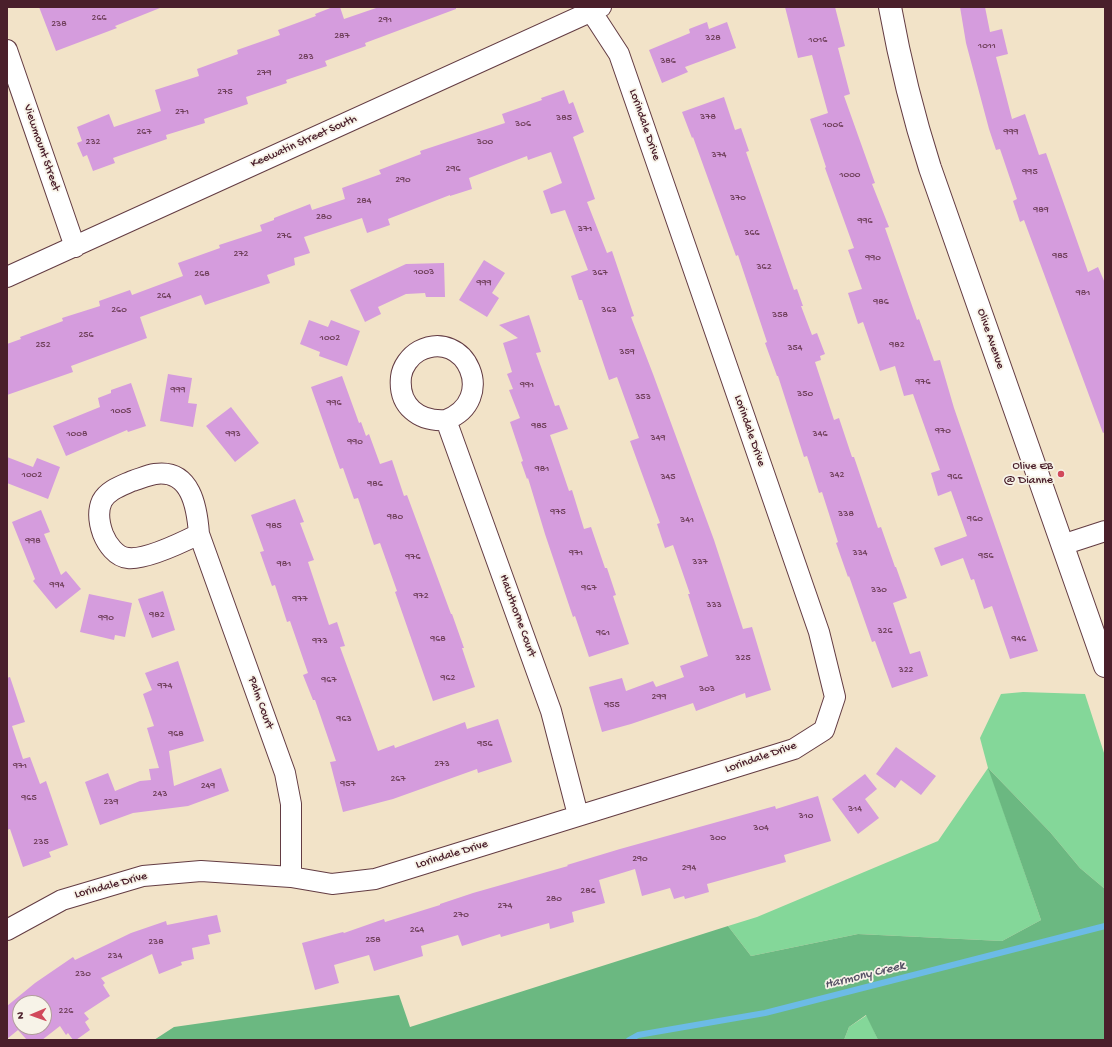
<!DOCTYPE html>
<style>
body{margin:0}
#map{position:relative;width:1112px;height:1047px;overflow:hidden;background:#f2e3c8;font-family:"Gochi Hand",sans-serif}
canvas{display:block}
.frame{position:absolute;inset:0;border:8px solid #4a1f2b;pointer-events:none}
.north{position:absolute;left:12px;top:995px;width:40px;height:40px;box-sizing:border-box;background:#f7f3e8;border:1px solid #b29e9c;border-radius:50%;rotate:268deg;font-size:11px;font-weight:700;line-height:16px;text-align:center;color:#4a1f2b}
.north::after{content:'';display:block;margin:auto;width:14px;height:18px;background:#d1495b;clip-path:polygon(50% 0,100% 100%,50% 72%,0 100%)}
</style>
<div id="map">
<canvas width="1112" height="1047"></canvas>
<div class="frame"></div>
<div class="north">N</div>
</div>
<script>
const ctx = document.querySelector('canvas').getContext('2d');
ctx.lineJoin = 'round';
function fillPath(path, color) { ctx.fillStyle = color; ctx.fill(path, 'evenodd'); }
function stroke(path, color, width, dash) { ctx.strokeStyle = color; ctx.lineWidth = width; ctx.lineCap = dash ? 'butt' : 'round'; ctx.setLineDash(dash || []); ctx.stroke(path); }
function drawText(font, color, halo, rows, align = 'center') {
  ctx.font = font + ' "Gochi Hand",sans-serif'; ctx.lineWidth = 3.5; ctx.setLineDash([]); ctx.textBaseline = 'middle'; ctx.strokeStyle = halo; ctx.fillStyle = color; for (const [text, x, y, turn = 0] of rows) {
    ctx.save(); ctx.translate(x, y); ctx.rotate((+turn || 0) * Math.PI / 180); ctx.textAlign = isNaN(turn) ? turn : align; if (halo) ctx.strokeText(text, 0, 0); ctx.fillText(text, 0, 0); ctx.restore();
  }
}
fillPath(new Path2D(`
 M1023,692l62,2 20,62v133l-25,-21 -30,-36 -61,-63 52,151 -39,21 -144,-7 -107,22 -23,-30 29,-9 181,-76 50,-73 -8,-30 21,-44z
 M867,1015l11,25h-34l5,-13z`), '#84d799');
fillPath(new Path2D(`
 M988,768l62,64 30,36 25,21v151h-227l-12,-25 -17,12 -5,13h-690l20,-13 225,-32 11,32 318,-101 23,30 107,-22 144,7 39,-21z`), '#6bb881');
stroke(new Path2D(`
 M629,1040l9,-5 127,-22 340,-87`), '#6cbbe6', 6);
fillPath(new Path2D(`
 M39,7h121v1l-45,18 2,2 -61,23z
 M333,7h7l4,12 35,-12h77v2l-91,34 1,3 -41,15 2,5 -41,14 1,3 -41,14 2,7 -44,15 1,4 -39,12 1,4 -54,19 2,5 -22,8 -6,-16 -4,2 -6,-14 5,-2 -5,-14 32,-13 5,13 47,-16 -6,-21 44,-14 -2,-7 41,-15 -1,-4 43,-15 -2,-5 38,-14 -1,-2z
 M785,7h50l10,39 -7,2 12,46 -6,2 31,87 -3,1 17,43 -4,1 32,92 2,-1 15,42 6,-1 14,48 84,243 -28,8 -18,-53 -8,3 -10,-30 -3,1 -8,-22 -22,8 -7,-18 33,-12 -16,-45 -13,5 -7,-23 9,-3 -27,-76 -9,2 -9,-30 -15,5 -17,-49 -5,2 -10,-31 14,-4 -14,-39 6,-2 -29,-80 1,-1 -16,-48 18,-6 -16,-58 -14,3z
 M960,7h25l5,25 12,-3 6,25 -12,3 16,62 13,-5 14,41 7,-2 42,119 10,-5 7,16v149l-2,1 -79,-213 -4,2 -7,-21 4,-2 -17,-50 -4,1 -7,-21 -23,-86z
 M707,22l2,7 18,-7 9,26 -51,19 3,5 -26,11 -13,-33 41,-17 -1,-4z
 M564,90l5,14 4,-2 11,30 -11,5 22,62 -8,3 20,51 5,-2 22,65 -3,1 22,57 61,166 29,89 9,-2 19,63 -25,8 -1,-5 -49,18 -3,-8 -62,21 -29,8 -13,-45 33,-9 4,13 27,-10 3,6 28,-10 -4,-11 28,-10 -20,-62h2l-17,-49 -8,3 -8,-24 3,-1 -30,-82 9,-3 -22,-61 -8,3 -27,-80h-3l-8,-24 17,-6 -23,-60 -14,4 -8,-23 19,-8 -11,-31 -23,8 -1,-4 -58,22 3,11 -22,7v-1l-62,24 2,6 -23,8 -5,-15 -58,19 6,16 -16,5 1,7 -28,10 3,8 -65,22 -4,-10 -61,22 7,21 -76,28 2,6 -66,23v-51l14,-5 -1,-2 43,-16 -1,-3 38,-12 -1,-5 31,-11 2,5 51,-19 -5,-13 42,-15 -1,-3 43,-14 -2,-6 14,-5v-2l36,-14 2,6 33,-11 -3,-11 39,-14 -2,-4 42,-16 -1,-3 85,-28 -3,-9 40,-14 -1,-2z
 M724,97l11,33 6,-2 8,23 -3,1 48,138 3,-1 6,17h-2l11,29 5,-2 8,21 -5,2 1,4 -6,2 19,58 5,-2 13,39h2l24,71 3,-1 14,40h1l11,31 -14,5 17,51 10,-3 8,25 -36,12 -17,-47 -3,1 -23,-66 -1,1 -12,-34 2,-1 -16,-50 -3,1 -12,-37 -3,1 -26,-81h-1l-12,-33 2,-1 -29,-87 -2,1 -43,-119 -1,1 -10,-26z
 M484,260l21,13 -13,20 7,5 -12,19 -28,-17z
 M444,263l1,34h-19l-1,-4 -19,1 -28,13 3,7 -16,8 -15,-32 56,-26z
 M529,315l12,37 -5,1 19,53 4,-1 9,24 -18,6 19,56 3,-1 12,39 7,-2 14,41h2l9,27 -3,1 16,48 -40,13 -14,-41 -2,1 -28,-83 -17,-56 -1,1 -6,-17 2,-1 -13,-39 10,-4 -11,-28 4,-1 -6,-15 5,-2 -9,-29 15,-5 -19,-13z
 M309,320l19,7 3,-7 29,11 -13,35 -28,-10 1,-4 -20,-8z
 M168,374l24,4 -4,25 9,1 -4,23 -33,-6z
 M342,376l17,47 2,-1 5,14 3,-2 11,30 12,-4 12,36 3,-1 44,119h1l12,34h-2l13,39 -42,14 -38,-109 2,-1 -17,-48 -6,2 -16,-47 -4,1 -11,-31 -3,1 -29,-82z
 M131,383l15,43 -18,6 -1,-2 -61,26 -13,-30 47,-19 -2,-9 13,-5v-3z
 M231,407l28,36 -24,19 -29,-36z
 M7,457l26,10 4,-9 23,9 -12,32 -41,-16z
 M295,499l9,23 -4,1 14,37 -6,2 21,63 8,-3 8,24 -5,1 38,104 16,-6 1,3 70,-26 2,7 31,-10 14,43 -34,11 -1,-4 -84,30 -50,13 -13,-50 6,-1 -21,-61h-2l-10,-25 5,-2 -18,-52 -3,1 -12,-37 -3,1 -12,-34 4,-1 -13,-36z
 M41,510l9,22 -6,2 17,41 5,-4 15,18 -25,20 -23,-28 2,-2 -23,-57z
 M163,591l12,39 -23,8 -14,-39z
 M89,594l43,9 -7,34 -10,-2 -1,5 -34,-8z
 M178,661l26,80 -35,10 5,35 47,-18 8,23 -41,15 -55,7 -33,12 -15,-43 23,-9 7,18 25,-10 11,-1 -2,-11 10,-1 -12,-40 7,-2 -11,-32 9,-4 -7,-17z
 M10,677l15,45 -13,4 11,33 7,-2 10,27 6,-3 22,64 -19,7 2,5 -28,10 -13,-38 -3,1v-152z
 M896,747l40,29 -15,19 -20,-15 -6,8 -19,-14z
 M865,774l12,15 -12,10 14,19 -21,16 -26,-35z
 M818,796l13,45 -47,14 2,7 -79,22 2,8 -24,7 -1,-3 -10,3 -4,-11 -28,8 -7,-27 -36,11 6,23 -33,9 2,10 -24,7 -1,-6 -48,14 -1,-3 -38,12 -4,-11 -37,11 2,10 -49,15 -5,-16 -35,10 5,18 -24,7 -13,-47 41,-11 1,1 40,-14 1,3 55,-17v-1l33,-11 95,-27 -1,-1 53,-16 155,-43 1,3z
 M217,915l4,17 -13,3 2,9 -18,4 2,11 -13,3 1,3 -23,9 -7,-20 -51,24 4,5 -2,2 7,11 -26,17 5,6 -4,3 5,8 -14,10h-3l-5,-7 -2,2 -6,-9 -18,14h-15l-9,-10 -11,9v-33l28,-23 38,-26 2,3 56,-27 35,-12 1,4zM20,1003h24v24h-24z`), '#d59cdd');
const street = new Path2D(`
 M7,50l68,197
 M7,277l594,-270
 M446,420c52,-20 20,-93 -27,-69 -9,5 -17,16 -18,26 -3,29 18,45 45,43l105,291 27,104
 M199,534c-2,-27 -8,-65 -44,-60 -7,1 -16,5 -23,7 -11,5 -24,9 -30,20 -5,11 -3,22 1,33 4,10 13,23 25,24 18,2 55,-16 71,-24l86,239 6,31v73
 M1062,545l43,-14
 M7,930l55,-30 81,-24 58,-5 90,6 41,7 43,-5 419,-130 30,-19 11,-33 -16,-65 -200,-578 -28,-43`);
const secondary = new Path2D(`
 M890,7c10,55 23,108 40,161l175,498`);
stroke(street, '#633c43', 22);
stroke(secondary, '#633c43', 24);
stroke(street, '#fff', 20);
stroke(secondary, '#fff', 22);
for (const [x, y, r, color] of [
 [1061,474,4,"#d1495b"]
]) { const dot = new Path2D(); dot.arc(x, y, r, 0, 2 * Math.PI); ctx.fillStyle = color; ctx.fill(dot); stroke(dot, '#f7f3e8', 1.5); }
drawText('10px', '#6d3e58', null, [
 ["266",99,18],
 ["291",385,20],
 ["238",59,24],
 ["287",342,36],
 ["328",713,38],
 ["1016",818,40],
 ["1011",987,46],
 ["283",306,57],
 ["386",668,61],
 ["279",264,73],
 ["275",225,92],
 ["271",182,112],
 ["378",708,117],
 ["385",564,118],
 ["306",523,124],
 ["1006",833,125],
 ["267",144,132],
 ["999",1011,132],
 ["232",93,142],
 ["300",485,142],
 ["374",719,155],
 ["296",453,169],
 ["995",1030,172],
 ["1000",850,175],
 ["290",403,180],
 ["370",738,198],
 ["284",364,201],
 ["989",1041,210],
 ["280",324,217],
 ["996",865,221],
 ["371",585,229],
 ["366",752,233],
 ["276",284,236],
 ["272",241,254],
 ["985",1060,256],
 ["990",873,258],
 ["362",764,267],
 ["1003",424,272],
 ["367",600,273],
 ["268",202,274],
 ["999",484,283],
 ["981",1083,293],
 ["264",164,296],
 ["986",881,302],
 ["260",119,310],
 ["363",609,310],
 ["358",780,315],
 ["256",86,335],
 ["1002",330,338],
 ["252",43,345],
 ["982",897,345],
 ["354",795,348],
 ["359",627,352],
 ["976",923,382],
 ["991",527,385],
 ["999",178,390],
 ["350",805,394],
 ["353",643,397],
 ["996",334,403],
 ["1005",121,411],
 ["985",539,426],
 ["970",943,431],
 ["1008",77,434],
 ["993",233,434],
 ["346",820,434],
 ["349",658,438],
 ["990",355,442],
 ["981",542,469],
 ["1002",32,475],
 ["342",837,475],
 ["345",668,477],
 ["966",955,477],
 ["986",375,484],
 ["975",558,512],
 ["338",846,514],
 ["980",395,517],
 ["960",975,519],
 ["341",687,520],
 ["985",274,526],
 ["998",33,541],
 ["971",576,553],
 ["334",860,553],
 ["956",986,556],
 ["976",413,557],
 ["337",700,562],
 ["981",284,564],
 ["994",57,585],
 ["967",589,588],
 ["330",879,590],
 ["972",421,596],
 ["977",300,599],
 ["333",714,605],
 ["982",157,615],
 ["990",106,618],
 ["326",885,631],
 ["961",603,633],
 ["968",438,639],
 ["946",1019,639],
 ["973",320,641],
 ["325",743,658],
 ["322",906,670],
 ["962",448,678],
 ["967",329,680],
 ["974",165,686],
 ["303",707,689],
 ["299",659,697],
 ["955",612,705],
 ["963",344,719],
 ["968",176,734],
 ["956",485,744],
 ["273",442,764],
 ["971",20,766],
 ["267",398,779],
 ["957",348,784],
 ["249",208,786],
 ["243",160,794],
 ["965",29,798],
 ["239",111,802],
 ["314",855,809],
 ["310",806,816],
 ["304",761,828],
 ["300",718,838],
 ["235",41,842],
 ["290",640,859],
 ["294",689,868],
 ["286",588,891],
 ["280",554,899],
 ["274",505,906],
 ["270",461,915],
 ["264",417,930],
 ["258",373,940],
 ["238",156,942],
 ["234",115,956],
 ["230",83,974],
 ["226",66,1011]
]);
drawText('12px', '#4a1f2b', '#f7f3e8', [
 ["Lorindale Drive",644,125,71],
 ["Keewatin Street South",304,142,-24],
 ["Viewmount Street",41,148,71],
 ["Olive Avenue",990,339,71],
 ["Lorindale Drive",749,431,71],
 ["Hawthorne Court",517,616,70],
 ["Palm Court",260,703,70],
 ["Lorindale Drive",761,758,-19],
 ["Lorindale Drive",452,855,-17],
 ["Lorindale Drive",111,886,-15]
]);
drawText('12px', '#4a1f2b', '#f7f3e8', [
 ["Olive EB",1053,467],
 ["@ Dianne",1053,481]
], 'right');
drawText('italic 13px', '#544e63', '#f7f3e8', [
 ["Harmony Creek",865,976,-14]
]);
</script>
